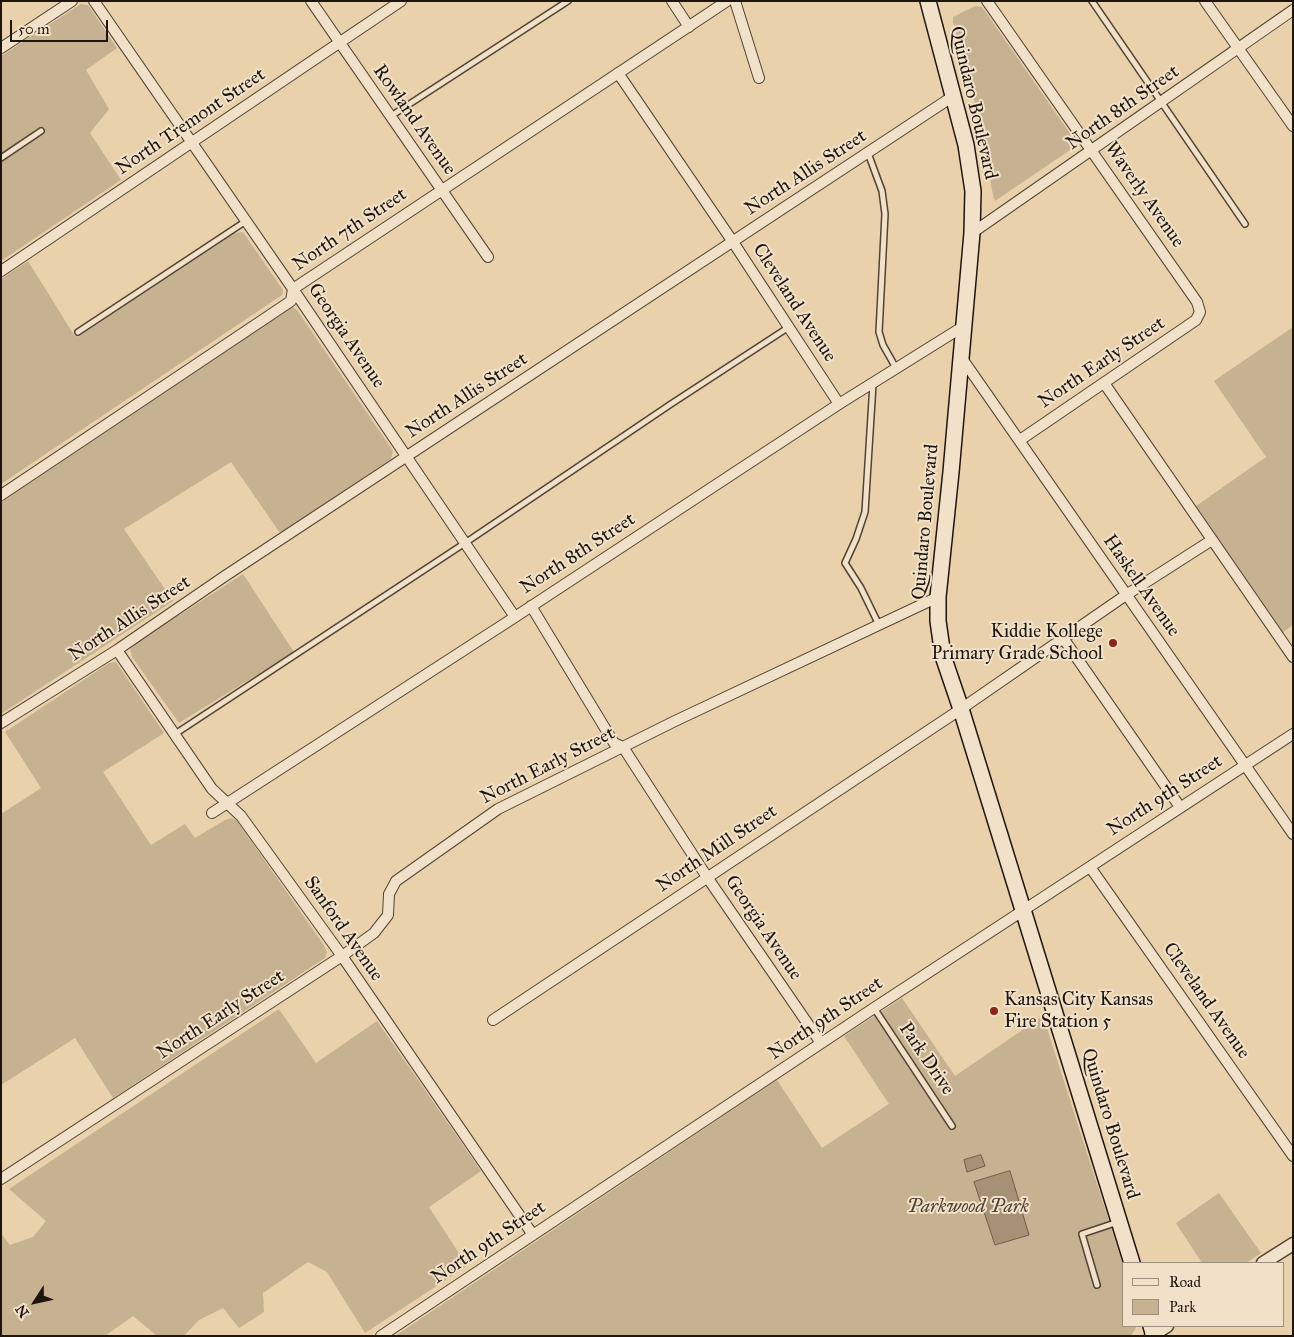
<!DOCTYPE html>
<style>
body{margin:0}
#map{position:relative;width:1294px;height:1337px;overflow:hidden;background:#e9d1ab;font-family:"IM FELL Great Primer",serif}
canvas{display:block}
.frame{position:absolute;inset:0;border:2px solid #1e150e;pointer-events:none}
.legend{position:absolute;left:1122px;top:1262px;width:162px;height:65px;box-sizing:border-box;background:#f1e1c8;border:1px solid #9d8f7e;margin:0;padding:6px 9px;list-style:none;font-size:15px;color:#1e150e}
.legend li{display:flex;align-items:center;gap:10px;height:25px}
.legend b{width:25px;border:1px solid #9d8f7e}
.north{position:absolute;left:10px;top:1277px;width:50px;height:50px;-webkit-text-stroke:4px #f1e1c8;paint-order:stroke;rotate:235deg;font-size:14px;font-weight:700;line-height:20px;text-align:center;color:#1e150e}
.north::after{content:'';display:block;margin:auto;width:18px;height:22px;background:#1e150e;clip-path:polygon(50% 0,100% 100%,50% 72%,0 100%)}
.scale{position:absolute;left:10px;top:20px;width:98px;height:22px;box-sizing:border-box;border:2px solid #1e150e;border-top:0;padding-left:6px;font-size:15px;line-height:18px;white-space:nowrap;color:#1e150e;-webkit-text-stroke:4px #f1e1c8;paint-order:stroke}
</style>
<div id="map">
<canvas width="1294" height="1337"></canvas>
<div class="frame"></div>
<ul class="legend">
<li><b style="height:6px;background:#f1e1c8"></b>Road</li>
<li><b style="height:14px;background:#c6b190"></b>Park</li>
</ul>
<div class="north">N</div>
<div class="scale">50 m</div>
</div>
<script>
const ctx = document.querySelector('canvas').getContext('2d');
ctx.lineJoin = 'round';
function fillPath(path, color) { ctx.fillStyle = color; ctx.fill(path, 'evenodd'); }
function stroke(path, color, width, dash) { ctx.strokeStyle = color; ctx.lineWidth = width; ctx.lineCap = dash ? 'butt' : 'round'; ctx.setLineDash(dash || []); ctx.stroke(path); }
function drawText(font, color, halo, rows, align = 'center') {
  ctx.font = font + ' "IM FELL Great Primer",serif'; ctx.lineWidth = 4; ctx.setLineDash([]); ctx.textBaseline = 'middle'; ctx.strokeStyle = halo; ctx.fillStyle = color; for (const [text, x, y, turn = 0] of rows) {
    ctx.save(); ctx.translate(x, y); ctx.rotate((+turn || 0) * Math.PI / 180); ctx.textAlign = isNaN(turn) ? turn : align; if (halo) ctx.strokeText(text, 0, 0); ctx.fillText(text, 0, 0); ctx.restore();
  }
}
fillPath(new Path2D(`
 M81,4l7,1 29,43 -31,22 23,39 -19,24 31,47 -120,81v-205z
 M975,6l7,1 89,128 -1,15 -75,51c-3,-5 -6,-36 -8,-45 -8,-45 -23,-89 -34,-134v-5z
 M243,232l40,58 -1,5 -281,189v-205l27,-18 46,74 4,2 157,-104z
 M292,307l5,3 96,141 -2,8 -111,74 -49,-71 -107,67 49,72 -172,113v-212z
 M1293,327v298l-11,8 -86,-127 70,-49 -52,-76z
 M243,574l51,78 -115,71 -47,-66 -2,-8 6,-6z
 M116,662l48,71 -61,39 48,73 34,-21 10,14 30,-18 7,-2 5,3 86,123 4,8 -2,6 -212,140 -38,-60 -74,47v-271l40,-26 -36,-56 104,-69z
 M902,998l53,78 88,-60 80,249v61h14l-6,10h-736l382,-256 45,68 67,-44 -45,-68z
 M279,1009l37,54 61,-42 104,150 -52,36 38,59 -102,67 -38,-61 -19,-10 -45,31 1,19 -25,16 -16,-20 -24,12 -15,16h-27l-24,-20 -28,20h-104v-103l9,12 23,-8 13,-16 -37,-32z
 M1219,1193l42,60 -15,10h-44l-26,-40z`), '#c6b190');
const water = new Path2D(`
 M981,1155l4,11 -18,6 -3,-12z
 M1010,1171l19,64 -34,10 -21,-63z`);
fillPath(water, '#a49176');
stroke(water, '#6e5f4c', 1);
const service = new Path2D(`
 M1092,1l153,223
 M391,116l177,-115
 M868,153l14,38 3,23 -6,118 4,13 13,23
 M1,158l40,-27
 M78,332l168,-111
 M873,384l-8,128 -9,27 -11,24 16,25 18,37
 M175,734l290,-191 206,-139 118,-77
 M874,1008l78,118
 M1097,1285l-15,-51 36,-12`);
const minor = new Path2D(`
 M94,1l199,288 222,328
 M311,1l177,256
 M672,1l17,26
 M735,1l24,77
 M987,1l210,301 3,10 -4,8 -176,120
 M1205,1l88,125
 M1,48l71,-47
 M618,73l115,169 106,162
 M972,233l321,-223
 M1,271l400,-270
 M961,357l332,477
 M1104,383l189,274
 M1,495l290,-194 2,-12 434,-288
 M531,606l83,137 9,4 84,130 114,166
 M1063,638l117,169
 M117,650l95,139 29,27 101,140 191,279
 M1,723l116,-73 108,-74 727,-479
 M212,813l303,-196 324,-213 125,-78
 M1090,867l203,289
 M493,1020l468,-311 165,-114 86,-55
 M1,1179l341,-223 32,-23 14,-18 1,-21 7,-13 102,-72 177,-88 263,-124
 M381,1336l493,-328 419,-274`);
const tertiary = new Path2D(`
 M1263,1263l30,-19
 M1151,1336l16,-10`);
const secondary = new Path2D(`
 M928,1l38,144 7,46 -1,42 -21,239 -13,125v24l5,35 18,53 171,554
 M1151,1326l3,10`);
stroke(service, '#514435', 8);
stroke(minor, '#514435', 12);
stroke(tertiary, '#514435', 15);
stroke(secondary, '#1e150e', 18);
stroke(service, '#f1e1c8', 5);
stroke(minor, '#f1e1c8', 10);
stroke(tertiary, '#f1e1c8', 12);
stroke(secondary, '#f1e1c8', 15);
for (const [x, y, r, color] of [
 [1113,643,5,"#8f2418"],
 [994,1011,5,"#8f2418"]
]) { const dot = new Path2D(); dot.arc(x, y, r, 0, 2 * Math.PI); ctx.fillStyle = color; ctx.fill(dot); stroke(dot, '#f1e1c8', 2); }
drawText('19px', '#1e150e', '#f1e1c8', [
 ["Quindaro Boulevard",973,103,77],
 ["North 8th Street",1123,108,-35],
 ["Rowland Avenue",414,120,55],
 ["North Tremont Street",191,122,-34],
 ["North Allis Street",806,173,-33],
 ["Waverly Avenue",1144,195,55],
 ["North 7th Street",350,230,-34],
 ["Cleveland Avenue",794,303,57],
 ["Georgia Avenue",346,336,56],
 ["North Early Street",1102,363,-34],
 ["North Allis Street",467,396,-33],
 ["Quindaro Boulevard",926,522,-85],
 ["North 8th Street",578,554,-33],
 ["Haskell Avenue",1141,586,55],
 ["North Allis Street",130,619,-33],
 ["North Early Street",548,766,-27],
 ["North 9th Street",1165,796,-33],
 ["North Mill Street",717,849,-34],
 ["Georgia Avenue",763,928,56],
 ["Sanford Avenue",343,929,55],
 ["Cleveland Avenue",1206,1001,55],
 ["North Early Street",221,1015,-33],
 ["North 9th Street",826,1019,-34],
 ["Park Drive",926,1059,56],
 ["Quindaro Boulevard",1110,1124,73],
 ["North 9th Street",489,1243,-34]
]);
drawText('19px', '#1e150e', '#f1e1c8', [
 ["Kiddie Kollege",1103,632],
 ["Primary Grade School",1103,654],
 ["Kansas City Kansas",1004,1000,"left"],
 ["Fire Station 5",1004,1022,"left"]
], 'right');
drawText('italic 19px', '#504435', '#f1e1c8', [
 ["Parkwood Park",968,1207]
]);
</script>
